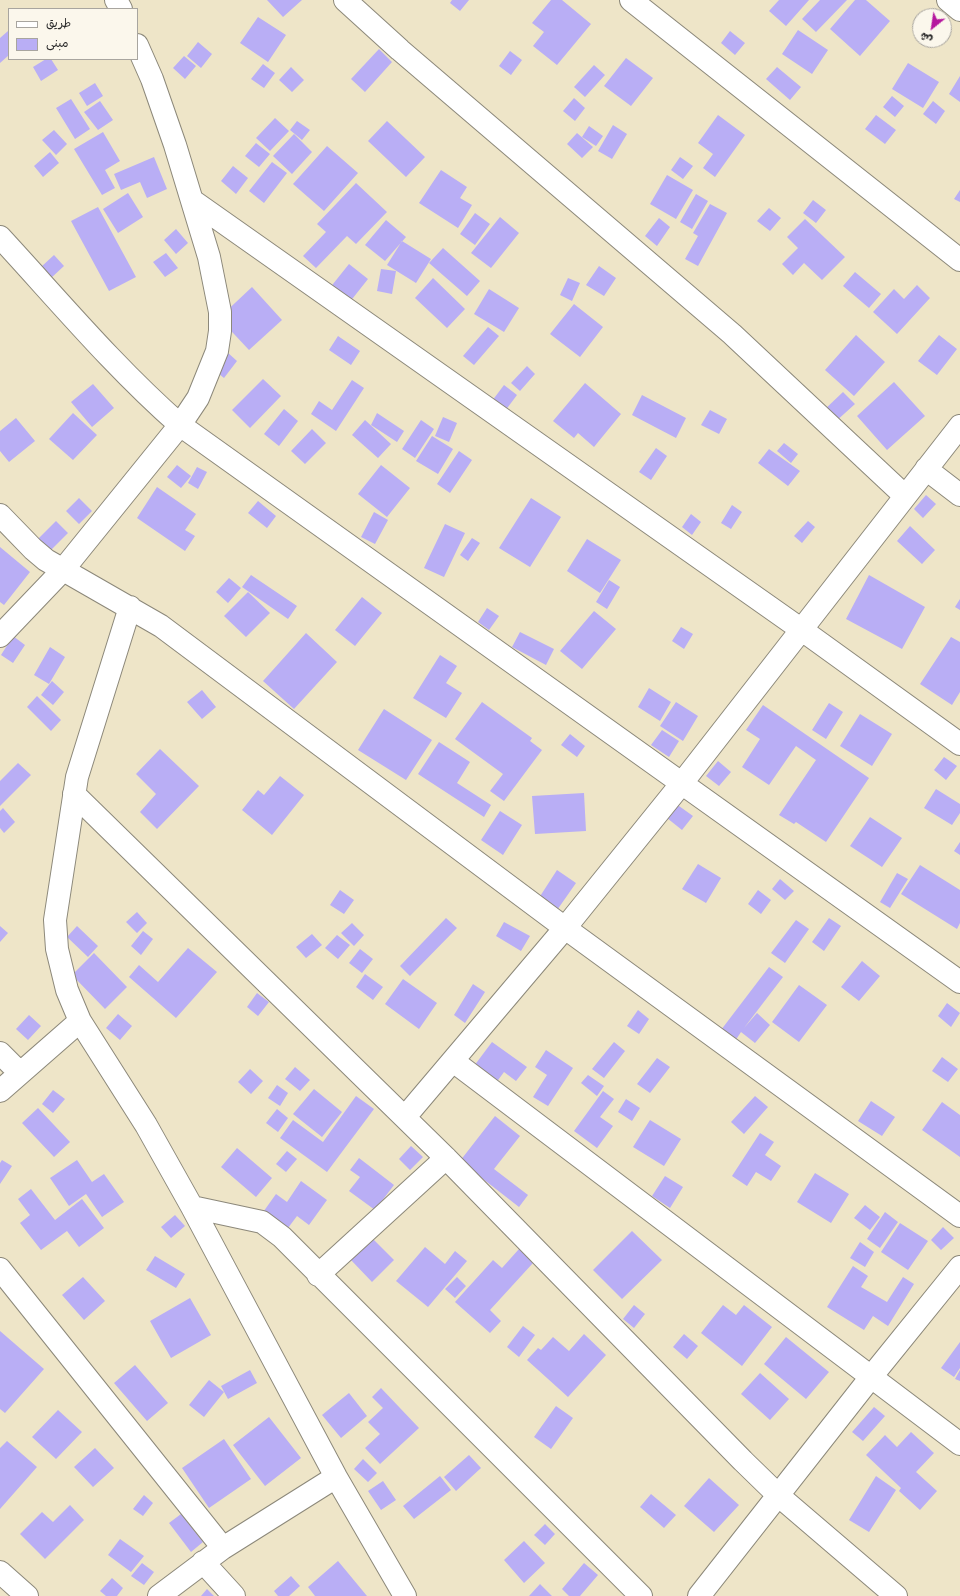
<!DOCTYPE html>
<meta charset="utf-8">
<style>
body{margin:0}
#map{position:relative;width:960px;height:1596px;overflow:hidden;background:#eee5c8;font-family:"Indie Flower","Playpen Sans Arabic",sans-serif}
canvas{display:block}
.legend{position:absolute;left:8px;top:8px;width:130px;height:52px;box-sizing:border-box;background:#fbf7ec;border:1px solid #a8a59f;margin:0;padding:5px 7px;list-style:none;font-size:12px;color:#2b2b2b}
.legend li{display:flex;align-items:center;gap:8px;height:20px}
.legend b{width:20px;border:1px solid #a8a59f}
.north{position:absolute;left:912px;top:8px;width:40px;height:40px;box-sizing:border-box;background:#fbf7ec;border:1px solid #a8a59f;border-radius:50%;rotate:210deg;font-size:11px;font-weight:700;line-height:16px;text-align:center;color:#2b2b2b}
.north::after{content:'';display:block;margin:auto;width:14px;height:18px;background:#b5179e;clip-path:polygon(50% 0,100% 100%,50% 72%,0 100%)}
</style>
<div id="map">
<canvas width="960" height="1596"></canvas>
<ul class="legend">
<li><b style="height:5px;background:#fff"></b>طريق</li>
<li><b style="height:11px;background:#b9aef5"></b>مبنى</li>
</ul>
<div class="north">ش</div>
</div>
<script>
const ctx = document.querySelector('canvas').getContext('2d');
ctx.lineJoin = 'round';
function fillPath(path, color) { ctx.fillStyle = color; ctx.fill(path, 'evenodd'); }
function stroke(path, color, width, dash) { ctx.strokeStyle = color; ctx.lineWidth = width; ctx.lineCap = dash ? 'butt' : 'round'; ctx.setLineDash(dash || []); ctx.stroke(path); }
fillPath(new Path2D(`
 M267,0h35l-19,17z
 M452,0h17l-9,11 -10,-8z
 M551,0h11l29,24 -34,41 -24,-19 11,-14 -12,-9z
 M779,0h30l-23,26 -17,-15z
 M820,0h27l-31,32 -14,-13z
 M855,0h11l24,21 -30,35 -30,-27z
 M258,17l28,18 -18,27 -28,-19z
 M798,30l30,20 -16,24 -30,-20z
 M8,31l1,24 -9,8v-25z
 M730,31l15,12 -10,12 -14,-12z
 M198,42l14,12 -11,14 -14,-12z
 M379,49l13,13 -27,30 -14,-13z
 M510,51l12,9 -11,15 -12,-9z
 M184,56l12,10 -11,13 -12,-11z
 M626,58l27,20 -22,28 -27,-20z
 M46,59h5l7,11 -17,11 -8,-14z
 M908,63l31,19 -16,26 -31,-19z
 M263,64l12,9 -11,15 -13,-9z
 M594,65l11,10 -20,22 -11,-10z
 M291,67l13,13 -12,12 -13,-12z
 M777,67l24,20 -11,13 -24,-21z
 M960,76v26l-11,-8z
 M95,83l8,13 -16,10 -8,-13z
 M892,96l12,10 -9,11 -12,-10z
 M574,98l11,10 -10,13 -12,-10z
 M71,99l19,30 -15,10 -19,-31z
 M100,101l13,19 -15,10 -14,-18z
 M933,101l12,10 -9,13 -13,-10z
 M718,115l27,20 -30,42 -12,-9 10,-14 -15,-11z
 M876,115l20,15 -11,14 -20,-15z
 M275,118l14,13 -19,20 -14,-13z
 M297,121l13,9 -8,10 -12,-10z
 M387,121l38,36 -19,20 -38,-36z
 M613,125l14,9 -15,25 -14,-8z
 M589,126l14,10 -7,10 -14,-9z
 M54,130l13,14 -11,11 -14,-15z
 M103,132l17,29 -15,9 10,18 -13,7 -28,-46z
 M577,133l16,14 -11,11 -15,-14z
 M294,134l18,18 -20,22 -19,-18z
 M256,143l14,11 -11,13 -14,-11z
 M327,146l31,27 -34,38 -31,-27z
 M50,152l9,11 -16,14 -9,-11z
 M154,157l13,32 -20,9 -7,-16 -19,8 -7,-16z
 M680,157l13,9 -10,13 -12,-9z
 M272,162l15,11 -23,30 -15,-12z
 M233,166l15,12 -12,16 -15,-13z
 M441,170l26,17 -7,11 12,7 -14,23 -39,-25z
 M667,175l26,15 -17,29 -26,-15z
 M356,183l31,29 -31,32 -9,-8 -31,32 -13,-12 23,-24 -9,-8z
 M960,190v12l-6,-3z
 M128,193l15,24 -25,16 -15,-24z
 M696,194l12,7 -16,28 -12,-7z
 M813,200l13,10 -10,13 -13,-10z
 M710,204l17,9 -29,53 -13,-7 13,-23 -5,-3z
 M98,207l38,70 -27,14 -38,-70z
 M769,208l12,10 -11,13 -13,-10z
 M475,213l15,11 -15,21 -15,-11z
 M500,217l19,16 -28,35 -20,-15z
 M659,218l11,9 -13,19 -12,-10z
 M805,219l40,38 -23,23 -18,-17 -11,12 -11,-11 16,-16 -11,-11z
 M386,220l20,17 -21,24 -20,-16z
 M176,229l12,14 -12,11 -12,-14z
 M402,241l29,18 -15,24 -29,-18z
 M443,248l37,33 -13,15 -38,-33z
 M166,253l12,15 -13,9 -12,-15z
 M54,255l10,11 -13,12 -10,-11z
 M349,264l19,15 -19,24 -20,-14z
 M599,266l17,12 -12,18 -18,-11z
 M381,269l15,2 -4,23 -15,-3z
 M855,272l26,22 -12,14 -26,-22z
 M433,278l32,31 -18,19 -32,-30z
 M568,278l12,5 -8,18 -12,-6z
 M917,285l13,13 -33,36 -24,-22 21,-23 10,10z
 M252,287l30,33 -33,30 -30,-32z
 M489,289l30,19 -15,24 -30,-18z
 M574,304l29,23 -23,30 -30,-23z
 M488,327l11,9 -25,29 -11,-9z
 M856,335l29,27 -31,34 -29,-26z
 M939,335l18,14 -20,26 -19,-14z
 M338,336l22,15 -9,14 -22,-15z
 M227,352l10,9 -13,17 -10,-8z
 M527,366l8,8 -15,17 -9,-8z
 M263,379l18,17 -31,32 -18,-18z
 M352,380l12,8 -28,43 -25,-17 8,-13 13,9z
 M894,382l31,34 -38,34 -30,-34z
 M585,383l36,31 -27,33 -16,-14 -4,5 -21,-17z
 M93,384l21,24 -22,19 -21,-25z
 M504,385l13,10 -12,16 -13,-10z
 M843,392l12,12 -21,19 -11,-12z
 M642,395l44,23 -10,20 -44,-23z
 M284,409l14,12 -19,25 -15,-12z
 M710,410l17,9 -8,15 -18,-9z
 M73,413l24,22 -24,25 -24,-21z
 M377,413l27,18 -7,11 -26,-17z
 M443,417l14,6 -8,19 -14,-6z
 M16,418l19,23 -26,21 -9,-11v-20z
 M365,420l26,24 -13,14 -26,-23z
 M421,420l13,9 -19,29 -13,-9z
 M312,429l14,14 -21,21 -14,-13z
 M432,436l21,13 -15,25 -22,-13z
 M784,443l14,11 -7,9 -14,-12z
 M656,448l11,8 -16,24 -12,-8z
 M769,449l31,22 -12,15 -30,-23z
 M459,451l13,9 -22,33 -13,-9z
 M177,465l14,11 -10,12 -14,-11z
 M381,465l29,23 -23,29 -29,-23z
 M197,467l10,5 -9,17 -10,-6z
 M157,487l39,27 -11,16 10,6 -10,15 -48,-33z
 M926,495l10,9 -13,14 -9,-9z
 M79,498l13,13 -13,13 -13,-13z
 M531,498l30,19 -31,50 -31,-19z
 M258,501l18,15 -9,12 -19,-15z
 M732,505l10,7 -11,17 -10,-6z
 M374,512l14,8 -13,24 -14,-7z
 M691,514l10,8 -9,13 -10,-8z
 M56,521l12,12 -21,21 -12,-12z
 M808,521l7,6 -13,16 -8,-7z
 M445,524l20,9 -21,44 -20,-9z
 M910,526l25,24 -13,14 -25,-23z
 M472,538l8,5 -12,18 -8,-6z
 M587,539l34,21 -21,33 -33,-22z
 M0,547l30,25 -26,33 -4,-3z
 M251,575l46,31 -9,13 -46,-32z
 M869,575l56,32 -23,42 -56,-30z
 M229,578l12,10 -13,15 -12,-11z
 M609,580l11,7 -13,22 -11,-7z
 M248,592l22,21 -24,24 -22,-21z
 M362,597l20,16 -27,33 -20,-16z
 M960,599v11l-5,-3z
 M487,608l12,8 -10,14 -11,-8z
 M594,611l22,18 -34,40 -22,-18z
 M681,627l12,7 -9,15 -12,-8z
 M520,632l34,17 -8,16 -34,-18z
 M306,633l31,29 -43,47 -31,-28z
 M13,636l12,9 -12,18 -12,-8z
 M951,637l9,5v50l-8,13 -32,-21z
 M50,647l15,10 -16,27 -15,-9z
 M440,655l17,11 -11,17 16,10 -16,25 -33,-20z
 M52,681l12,11 -11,13 -12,-10z
 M649,688l22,14 -11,19 -22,-14z
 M202,690l14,17 -14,12 -15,-17z
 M37,696l24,24 -10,11 -24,-24z
 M482,702l50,36 -2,3 12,9 -38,51 -14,-10 13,-17 -48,-35z
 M676,702l22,14 -15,25 -23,-15z
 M829,703l14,9 -17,27 -14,-9z
 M763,705l106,73 -43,64 -30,-20 -2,2 -15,-9 37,-55 -20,-14 -27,39 -27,-18 18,-28 -14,-9z
 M384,709l48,31 -26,40 -48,-30z
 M860,714l32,20 -20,32 -32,-20z
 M662,730l17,11 -10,16 -18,-12z
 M570,734l15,12 -8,11 -16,-12z
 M439,742l31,20 -13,21 34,22 -7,12 -66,-43z
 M160,749l39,37 -42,43 -17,-17 16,-18 -20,-20z
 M944,757l13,9 -11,14 -12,-10z
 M718,761l13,11 -12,14 -13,-10z
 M18,763l13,12 -31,31v-25z
 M280,776l24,19 -32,40 -30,-25 16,-20 6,5z
 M936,789l24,15v9l-8,12 -28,-17z
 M584,793l2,38 -51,3 -3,-38z
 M672,801l21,15 -11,14 -20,-16z
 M3,808l12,14 -11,11 -4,-5v-17z
 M500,811l22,14 -19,30 -22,-15z
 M870,817l32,21 -20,29 -32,-21z
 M960,842v13l-6,-4z
 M698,864l23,14 -15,25 -24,-14z
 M920,865l40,25v33l-3,6 -56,-35z
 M557,870l19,13 -21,30 -18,-12z
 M897,873l11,6 -18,29 -10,-6z
 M780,879l14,12 -9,9 -13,-11z
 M340,890l14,10 -10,14 -14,-9z
 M758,890l13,10 -10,14 -13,-10z
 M137,912l10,11 -10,10 -11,-11z
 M446,918l11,10 -47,48 -10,-10z
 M829,918l12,8 -17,25 -12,-9z
 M796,920l13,9 -24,34 -14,-10z
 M504,922l26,14 -9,15 -25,-15z
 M352,923l12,12 -10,11 -13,-13z
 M0,926l8,7 -8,9z
 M77,926l21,20 -10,11 -21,-20z
 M143,931l10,8 -12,16 -10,-9z
 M312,934l10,11 -16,13 -10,-11z
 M337,935l13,10 -12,14 -13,-11z
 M188,948l29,24 -41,46 -47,-41 10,-12 19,17z
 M360,949l13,10 -11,14 -13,-10z
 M94,953l33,34 -22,22 -33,-34z
 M862,961l18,15 -21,25 -18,-14z
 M769,967l14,10 -39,51 13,-15 13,12 -15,18 -14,-11 -6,9 -14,-11z
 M365,974l18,13 -10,13 -17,-13z
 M403,979l34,24 -18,26 -34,-25z
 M473,984l12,8 -20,31 -11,-8z
 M799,985l28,20 -28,37 -27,-20z
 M257,993l12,9 -11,14 -11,-9z
 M947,1003l13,10 -9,14 -13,-11z
 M638,1010l11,9 -10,15 -12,-8z
 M118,1014l14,12 -12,14 -14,-12z
 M29,1015l12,11 -13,14 -12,-11z
 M492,1042l35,25 -11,14 -12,-9 -11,15 -22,-17z
 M614,1042l11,9 -21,27 -12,-9z
 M546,1050l27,18 -25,38 -15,-9 14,-22 -12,-8z
 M942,1057l16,12 -10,13 -16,-11z
 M657,1058l13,9 -20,26 -13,-9z
 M295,1067l15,13 -10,11 -15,-12z
 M250,1069l13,12 -12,13 -13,-12z
 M588,1075l16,11 -7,10 -16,-13z
 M277,1085l11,8 -8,13 -12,-8z
 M314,1089l28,23 -20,25 -29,-23z
 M53,1090l12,9 -12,14 -11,-9z
 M603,1091l11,8 -14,18 13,9 -16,22 -23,-17z
 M356,1096l18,13 -47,63 -47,-34 13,-18 30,22z
 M755,1096l13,11 -24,27 -13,-12z
 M626,1099l14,9 -8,13 -14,-9z
 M871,1101l24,16 -13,19 -24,-15z
 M942,1102l18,13v42l-38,-27z
 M38,1108l32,34 -16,15 -32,-34z
 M277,1109l11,9 -10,14 -12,-9z
 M495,1116l25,20 -26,33 34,26 -9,12 -59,-46z
 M650,1120l31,19 -17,27 -31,-19z
 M760,1133l14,9 -9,13 16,11 -10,15 -15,-9 -9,14 -15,-10z
 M411,1146l12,11 -13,13 -11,-11z
 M237,1148l35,30 -16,19 -35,-30z
 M287,1151l10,8 -11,13 -10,-8z
 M359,1158l35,27 -19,25 -26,-19 11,-14 -10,-7z
 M2,1160l10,6 -12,18v-21z
 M77,1160l15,22 12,-8 20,28 -22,15 -16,-23 -17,12 -19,-28z
 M815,1173l34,21 -18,29 -34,-21z
 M665,1176l18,11 -13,21 -18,-12z
 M301,1181l26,19 -18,25 -12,-9 -12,16 -24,-17 15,-21 11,8z
 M31,1189l24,31 27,-21 22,29 -25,19 -12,-16 -26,19 -21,-27 10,-8 -12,-16z
 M865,1205l15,12 -10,13 -16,-12z
 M885,1212l13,10 -18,26 -13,-9z
 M175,1215l10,11 -14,12 -10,-11z
 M900,1223l28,18 -20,29 -27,-18z
 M943,1227l11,11 -13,12 -10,-10z
 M632,1231l30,29 -40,39 -29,-29z
 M373,1239l21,21 -22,22 -21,-22z
 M860,1242l14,10 -9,15 -15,-9z
 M425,1247l20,17 10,-13 12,10 -39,46 -32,-26z
 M519,1249l14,14 -43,47 11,11 -11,12 -35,-31 38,-42 9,8z
 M155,1256l30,18 -9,14 -30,-18z
 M853,1266l15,10 -7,11 26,15 16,-25 11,7 -26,42 -15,-10 -9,14 -37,-23z
 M83,1277l22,24 -21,19 -22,-25z
 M457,1277l9,9 -11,12 -10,-9z
 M190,1298l21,37 -40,23 -21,-37z
 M634,1305l11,9 -11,14 -11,-9z
 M723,1305l13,10 8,-10 28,22 -30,39 -41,-33z
 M523,1326l12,9 -16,22 -12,-10z
 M0,1331l44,38 -39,44 -5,-4z
 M584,1334l22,21 -38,42 -41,-37 11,-12 3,2 12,-13 16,14z
 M684,1334l14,12 -11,13 -14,-12z
 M786,1337l43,35 -23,27 -42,-35z
 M960,1342v26l-6,9 -13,-9z
 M135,1365l33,38 -21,18 -33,-38z
 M250,1370l7,13 -29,16 -7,-13z
 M960,1370v11l-5,-2z
 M760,1373l29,26 -19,21 -29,-26z
 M209,1380l15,12 -20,25 -15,-12z
 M381,1388l38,40 -39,36 -15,-16 15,-14 -12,-12 15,-14 -11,-11z
 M349,1393l18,23 -26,22 -19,-23z
 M556,1406l17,12 -22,31 -17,-12z
 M874,1407l11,9 -22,25 -11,-9z
 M58,1410l24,22 -26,27 -24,-22z
 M269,1417l32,41 -36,28 -32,-41z
 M911,1432l23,21 -18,19 21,19 -17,19 -21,-19 2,-3 -35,-33 19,-20 12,12z
 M224,1439l27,40 -42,29 -27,-40z
 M7,1441l30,26 -37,42v-61z
 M95,1448l19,20 -21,19 -19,-20z
 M469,1455l12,13 -25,23 -12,-14z
 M363,1459l14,14 -9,9 -14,-13z
 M440,1476l11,14 -37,29 -11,-13z
 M876,1476l20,14 -27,42 -20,-12z
 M709,1478l30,27 -25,27 -30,-26z
 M383,1481l13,19 -15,10 -13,-19z
 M651,1494l25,21 -12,13 -24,-21z
 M144,1495l9,8 -10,13 -10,-7z
 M70,1505l14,15 -39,39 -25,-25 22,-22 11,10z
 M181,1514l22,28 -12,10 -22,-29z
 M545,1524l10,10 -10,11 -11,-10z
 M120,1539l24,17 -13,16 -23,-17z
 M524,1541l21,22 -21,20 -20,-23z
 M338,1561l29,35h-52l-7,-9z
 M142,1563l12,9 -10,13 -13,-9z
 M584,1563l14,12 -18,21h-11l-7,-7z
 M291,1576l9,10 -11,10h-11l-4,-5z
 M112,1578l11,10 -6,8h-11l-6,-5z
 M540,1584l12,12h-23z
 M207,1589l7,7h-13z`), '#b9aef5');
const minor = new Path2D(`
 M116,0l5,9
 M345,0l55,50 332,284 173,162
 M631,0l329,260
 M948,0l12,10
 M193,201l609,429 158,114
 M0,237c59,64 115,131 180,188l780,557
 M926,469l34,26
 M0,515l33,34 13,11 115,66 404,302 395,288
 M130,607l-53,170 -22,143 2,29 10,41 13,31 66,104 46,82 144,270 69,119
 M0,636l62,-65 118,-146 18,-27 19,-47 3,-20v-19l-11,-55 -34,-112 -23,-66 -15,-34
 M74,794l372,364 297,303 36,35 117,100
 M0,1053l20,20
 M453,1061l507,383
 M0,1091l80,-70
 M405,1117l160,-189 117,-145 278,-357
 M192,1207l70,15 20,15 359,359
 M0,1269l223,279
 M318,1275l128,-117
 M203,1562l31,34
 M0,1572l27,24
 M159,1596l64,-48 113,-71
 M699,1596l172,-219 89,-110`);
stroke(minor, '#8c887a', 24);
stroke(minor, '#fff', 22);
</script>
